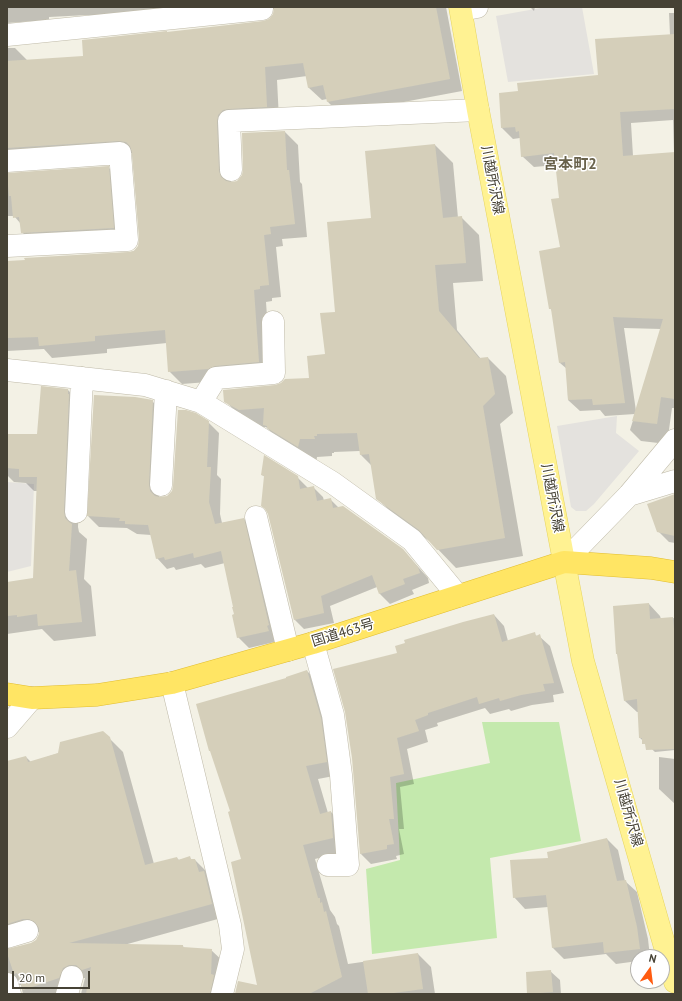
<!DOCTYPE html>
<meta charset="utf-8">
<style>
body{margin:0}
#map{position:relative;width:682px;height:1001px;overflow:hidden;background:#f3f1e5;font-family:"PT Sans",sans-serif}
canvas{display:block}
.frame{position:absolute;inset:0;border:8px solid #464235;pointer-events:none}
.north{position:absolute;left:630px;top:949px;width:40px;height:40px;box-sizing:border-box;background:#fff;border:1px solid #b5b3ae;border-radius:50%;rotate:14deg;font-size:11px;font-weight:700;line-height:16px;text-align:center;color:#464235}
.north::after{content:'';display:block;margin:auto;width:14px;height:18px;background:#ff5b10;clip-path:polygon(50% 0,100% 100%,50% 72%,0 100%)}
.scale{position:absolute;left:12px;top:971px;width:78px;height:18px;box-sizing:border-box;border:2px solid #464235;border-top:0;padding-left:5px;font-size:12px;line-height:14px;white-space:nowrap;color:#464235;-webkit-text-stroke:3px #fff;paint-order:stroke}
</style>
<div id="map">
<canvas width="682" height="1001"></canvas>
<div class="frame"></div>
<div class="north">N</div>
<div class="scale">20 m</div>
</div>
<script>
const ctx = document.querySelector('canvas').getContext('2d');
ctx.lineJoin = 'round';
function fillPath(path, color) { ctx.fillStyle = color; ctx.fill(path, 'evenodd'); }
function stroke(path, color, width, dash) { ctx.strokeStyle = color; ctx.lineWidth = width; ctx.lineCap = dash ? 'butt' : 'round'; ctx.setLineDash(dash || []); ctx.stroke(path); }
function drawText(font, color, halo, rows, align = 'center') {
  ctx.font = font + ' "PT Sans","Noto Sans JP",sans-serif'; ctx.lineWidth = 3; ctx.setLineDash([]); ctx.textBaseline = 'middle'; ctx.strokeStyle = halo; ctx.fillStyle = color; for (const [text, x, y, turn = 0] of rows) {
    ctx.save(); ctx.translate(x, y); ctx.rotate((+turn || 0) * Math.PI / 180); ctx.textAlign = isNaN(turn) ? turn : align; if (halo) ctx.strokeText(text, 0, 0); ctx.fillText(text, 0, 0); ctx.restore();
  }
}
fillPath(new Path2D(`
 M482,722h77l22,119 -91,17 7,80 -125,16 -6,-85 34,-9 -4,-77 94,-20z`), '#c4e9ad');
fillPath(new Path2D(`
 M546,7h36l12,67 -86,8 -12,-66z
 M617,416l-1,17 23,18 -45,53 -8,7h-10l-5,-4 -14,-81z
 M7,482l27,2 -3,82 -24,6z`), '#e4e2de');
fillPath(new Path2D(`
 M7,7h168l-83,12 -4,-4 -39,2v3l-42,3z
 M209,7h237l16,84 -122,23 -12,-12 -1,-3 -5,1 -13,-12 -2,-12 -30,4 2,39 -50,16 2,48 7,-1 47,-50 13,13 2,37 2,2 5,53 -25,2 1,7 -7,1 5,50 -9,1v3l-6,1 5,72 -50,7 -39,3 -13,-13 -2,-28 -60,6v4l-55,5 -8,-9 -37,2v-89l121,-9 6,-2 5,-5 1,-7 -8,-86 -113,8 -11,7 -1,6v-126h8l13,13 56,-4 180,-35 6,-2 4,-6v-5l-57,6z
 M530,7h5l-1,4z
 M669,13h6v395h-3l-5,36 -26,-3 -11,-11 5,-16 -30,2 -5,-6 -20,1 -12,-11 -1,-31 -7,-6 -8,-52 -2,-3 12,-60 -2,-49 -4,-34 -22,2 -12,-11 -2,-18 -7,1 -11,-11 17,-36 80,-16 71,-41zM673,120l1,33 -41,3 -2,-33zM624,328l37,1 -25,82z
 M435,145l18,18 5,55 3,-1 18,18 4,46 -30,2 4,47 24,29 7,-1 18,18 7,37 -13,11 23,132 -67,12 -25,-26 -36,-26 -18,-18 -5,-32 -11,-11 -1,-4 -26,1v1h-2v3l-15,1 -1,7 -34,-21 -16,-16 -9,1 -13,-9 -19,-18 50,-15 35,-7 16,-24 10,-43 36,-94z
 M108,167l13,13 5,60 -91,5 -13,-13 -1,-8 -7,-8h-7v-42z
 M68,390l14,15 -4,122 1,5 8,7 -3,40 7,7 5,50 -42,5 -12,-12 -35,5v-51l27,-4 3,-88h-3l-8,-8 -12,-1 -7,-7v-40l31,1z
 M152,401l11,11 -4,87 8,-2 6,-5 35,-70 11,11 -2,42 4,4 -1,35 2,9 22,-4 10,10 25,112 -30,7 -11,-11 -3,-30 -10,-44 -20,5 -4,-4 -25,6 -2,-3 -7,2 -10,-11 -6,-23 -14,-1 -10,-6 -28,-1 -11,-11z
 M262,475l35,2 11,11 5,-1 10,10 1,4 6,-2 9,9 64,42 25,28 1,5 -17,7 2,4 -24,10 -10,-10 -3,-7 -47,19 4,17 -30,6 -10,-10 -29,-142z
 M675,496v47l-6,-1 -11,-11z
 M649,604l11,12 1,3 14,-1v132l-20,2 -15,-14 -1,-26h-2l-12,-11z
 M494,615l10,11 4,15 26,-7 3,2h2l11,10 14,47 -11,2 1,7 -22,3 -21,6 -2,-2 -19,5 -5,-6 -48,15 1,3 -13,4 3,12 -21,7 7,35 -14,3 4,42h-5l5,25 -8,2 1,3 -26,5 -10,-10 37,-200z
 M307,671l13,13 19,91 -21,4 10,34 3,-1 13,13 2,26 -31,8 15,51 5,7 2,7 2,2 9,38 70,-10 13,13 4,27h-199l23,-7 -17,-127 -11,-48 56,-133z
 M103,732l20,20 31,112 23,-6 2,2 11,-2 2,2h3l13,13 17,44 -101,28 59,1 1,2 27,2 14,13v31h-144l4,-16h-3l-11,16h-48l-2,-9h-4l-10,9v-231l19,-6 5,5 28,-9zM37,932h3l-3,9 -6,3 -23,6 3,-9z
 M659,757l16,2v45l-16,-15z
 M607,839l11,11 7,31 12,11 11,47 2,18h-12v4l-22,3 -10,-10 -42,5 -11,-11 -5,-41 -23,2 -11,-12 35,-38z
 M550,971l10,9 1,14h-33l-1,-21z`), '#0003');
fillPath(new Path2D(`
 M274,7h162l14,72 -123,23 -4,-17 -15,3 -5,-25 -38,4 2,40 -39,2 -5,1 -5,5 -1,7 2,49 2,6 5,4 6,1 5,-1 5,-6 1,-6 -1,-36 43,-2 2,39h2l6,54 -25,3 1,7 -7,1 5,50 -9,1v3l-6,1 5,72 -44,4 -7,3 -40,3 -3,-42 -70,6v5l-56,5 -1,-9 -31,1v-77l18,-1 -1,-2 104,-6 6,-1 4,-5 1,-7 -7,-87 -2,-6 -4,-4 -7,-1 -112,7v-87l76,-5 -1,-16 85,-9v1l96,-11 6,-2 4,-5z
 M675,34v75l-55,3 3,44 52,-4v247l-14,-2 -4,27 -25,-3 31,-102 -50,-2 12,86 -32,2 -1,-6 -24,1 -3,-38 -6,1 -8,-54h-2l-10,-58 21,-4 -9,-48 8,-1 -5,-45 -33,4 -2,-26 -3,1 -1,-5 -14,1 -2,-35 19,-2 -1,-8 81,-8 -3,-36z
 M435,144l8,74 19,-2 4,47 -31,2 4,46 40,47 9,-1 7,37 -12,12 22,132 -68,12 -18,-20 -43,-31 -7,-45 -9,1 -3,-22 -40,1v2h-3l1,3h-15l-2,8 -31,-19v-2l-4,-1 1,-17 -25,2 -15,-8 -1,-12 52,-5 6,-2 4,-4 24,-1 -2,-22 18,-2 -5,-41 15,-1 -8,-90 44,-4 -6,-67z
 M109,166l5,62 -93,5 -2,-16 -6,1 -2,-22h-2l-2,-23z
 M41,386l27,3v5h1l-5,117 1,7 4,4 3,2 -3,47 7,-1 6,52 -44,4 -1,-12 -20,3v-2l-10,1v-34l26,-4 4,-101h-18v-8l-12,-1v-34h30z
 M94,395l41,2 18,3 -4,84 1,7 5,5 5,1 7,-1 5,-5 1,-5 5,-76h8l10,3 13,8 -2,46h4l-2,35 6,22 29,-6 25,107 -2,1 2,5 -32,7 -5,-23 2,-1 -2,-7h1l-12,-56 -27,7 -1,-5 -28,7 -1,-3 -8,2 -8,-34 -23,-1v-3h-6l1,-3 -33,-2z
 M264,455l34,21 2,13 14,-3 3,15 14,-3 2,10 10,-2 60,43 15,18 2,6 -17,6 2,5 -26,10 -7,-19 -51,21 3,17 -30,7 -26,-106 -3,-5 -4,-3 3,-30 -3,-1z
 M675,494v42l-18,-4 -10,-28z
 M649,603l1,16 23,-2 2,25v107l-29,1 -1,-6h-3v-6h-3l-2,-39 -13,2 -7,-47h-1l-3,-48z
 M494,614l8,28 33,-10 1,4 4,-2 14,49 -11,1 2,7 -24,4 -21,6 -1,-3 -20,6 -2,-7 -49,16v2l-13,5 4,11 -22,7 7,36 -14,3 4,42h-5l5,25 -7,1v4l-27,5 -8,-96 -7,-46 -12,-43 64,-16 -2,-7 10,-3 -1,-3 59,-18z
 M307,670l14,48 6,44 -21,4 14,48 11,-3 2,27 -30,7 15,53h2v5l2,-1 2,10 2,-1 16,66 -33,17h-74l3,-13 19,4 -26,-123 10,-3 -13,-47 2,-1 -20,-60h-1l-13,-47 90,-26v-1z
 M103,731l7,6 35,128 32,-8 1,3 12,-4 1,3h4l4,13 5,-1 8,33 -143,39 114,2v2l29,2 -1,25 3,1 -4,19h-124l5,-27 -9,3 -6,-5h-7l-6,3 -4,10 -36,12 -6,-17 -3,1 -7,-21v-4l24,-6 5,-3 3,-6v-6l-4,-6 -6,-3h-6l-16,5v-163l19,-5 2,6 30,-9 2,-11z
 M607,838l10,43 9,-1 11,47 3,22 -36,4 -1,-11 -51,6 -6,-53 -33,3 -3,-38 38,-2 -1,-6z
 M418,953l5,36 -37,5h-18l-5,-33z
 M551,970l2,22 -26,2 -1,-22z`), '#d5cfba');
const minor = new Path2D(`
 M461,10l16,-3
 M7,35l255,-26
 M7,161l113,-8 7,87 -120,6
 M231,170l-2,-49 249,-11
 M7,370l138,15 56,17 132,81 79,57 46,56
 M201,402l15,-24 58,-5 -1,-51
 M161,485l5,-94
 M629,495l46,-14
 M76,512l6,-134
 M256,517l32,133
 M564,562l65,-67 46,-55
 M313,643l20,72 8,60 7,90h-20
 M172,683l58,242 3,24 -11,45
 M7,727l25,-29
 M7,937l20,-6
 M7,984l3,10
 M67,994l5,-17`);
const major = new Path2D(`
 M460,7l18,103 105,551 92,321`);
const highway = new Path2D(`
 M7,694l25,4 65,-3 75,-12 141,-40 251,-81 87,6 24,4`);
stroke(minor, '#bfbaa8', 23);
stroke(major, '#e6d460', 23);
stroke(highway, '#e1bd31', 23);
stroke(minor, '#fff', 22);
stroke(major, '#fff292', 22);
stroke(highway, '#ffe564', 22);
drawText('14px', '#464235', '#fff', [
 ["川越所沢線",492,180,79],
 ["川越所沢線",552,498,79],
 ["国道463号",343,633,-17],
 ["川越所沢線",628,813,74]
]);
drawText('bold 15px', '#69624b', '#fff', [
 ["宮本町2",570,165]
]);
</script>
